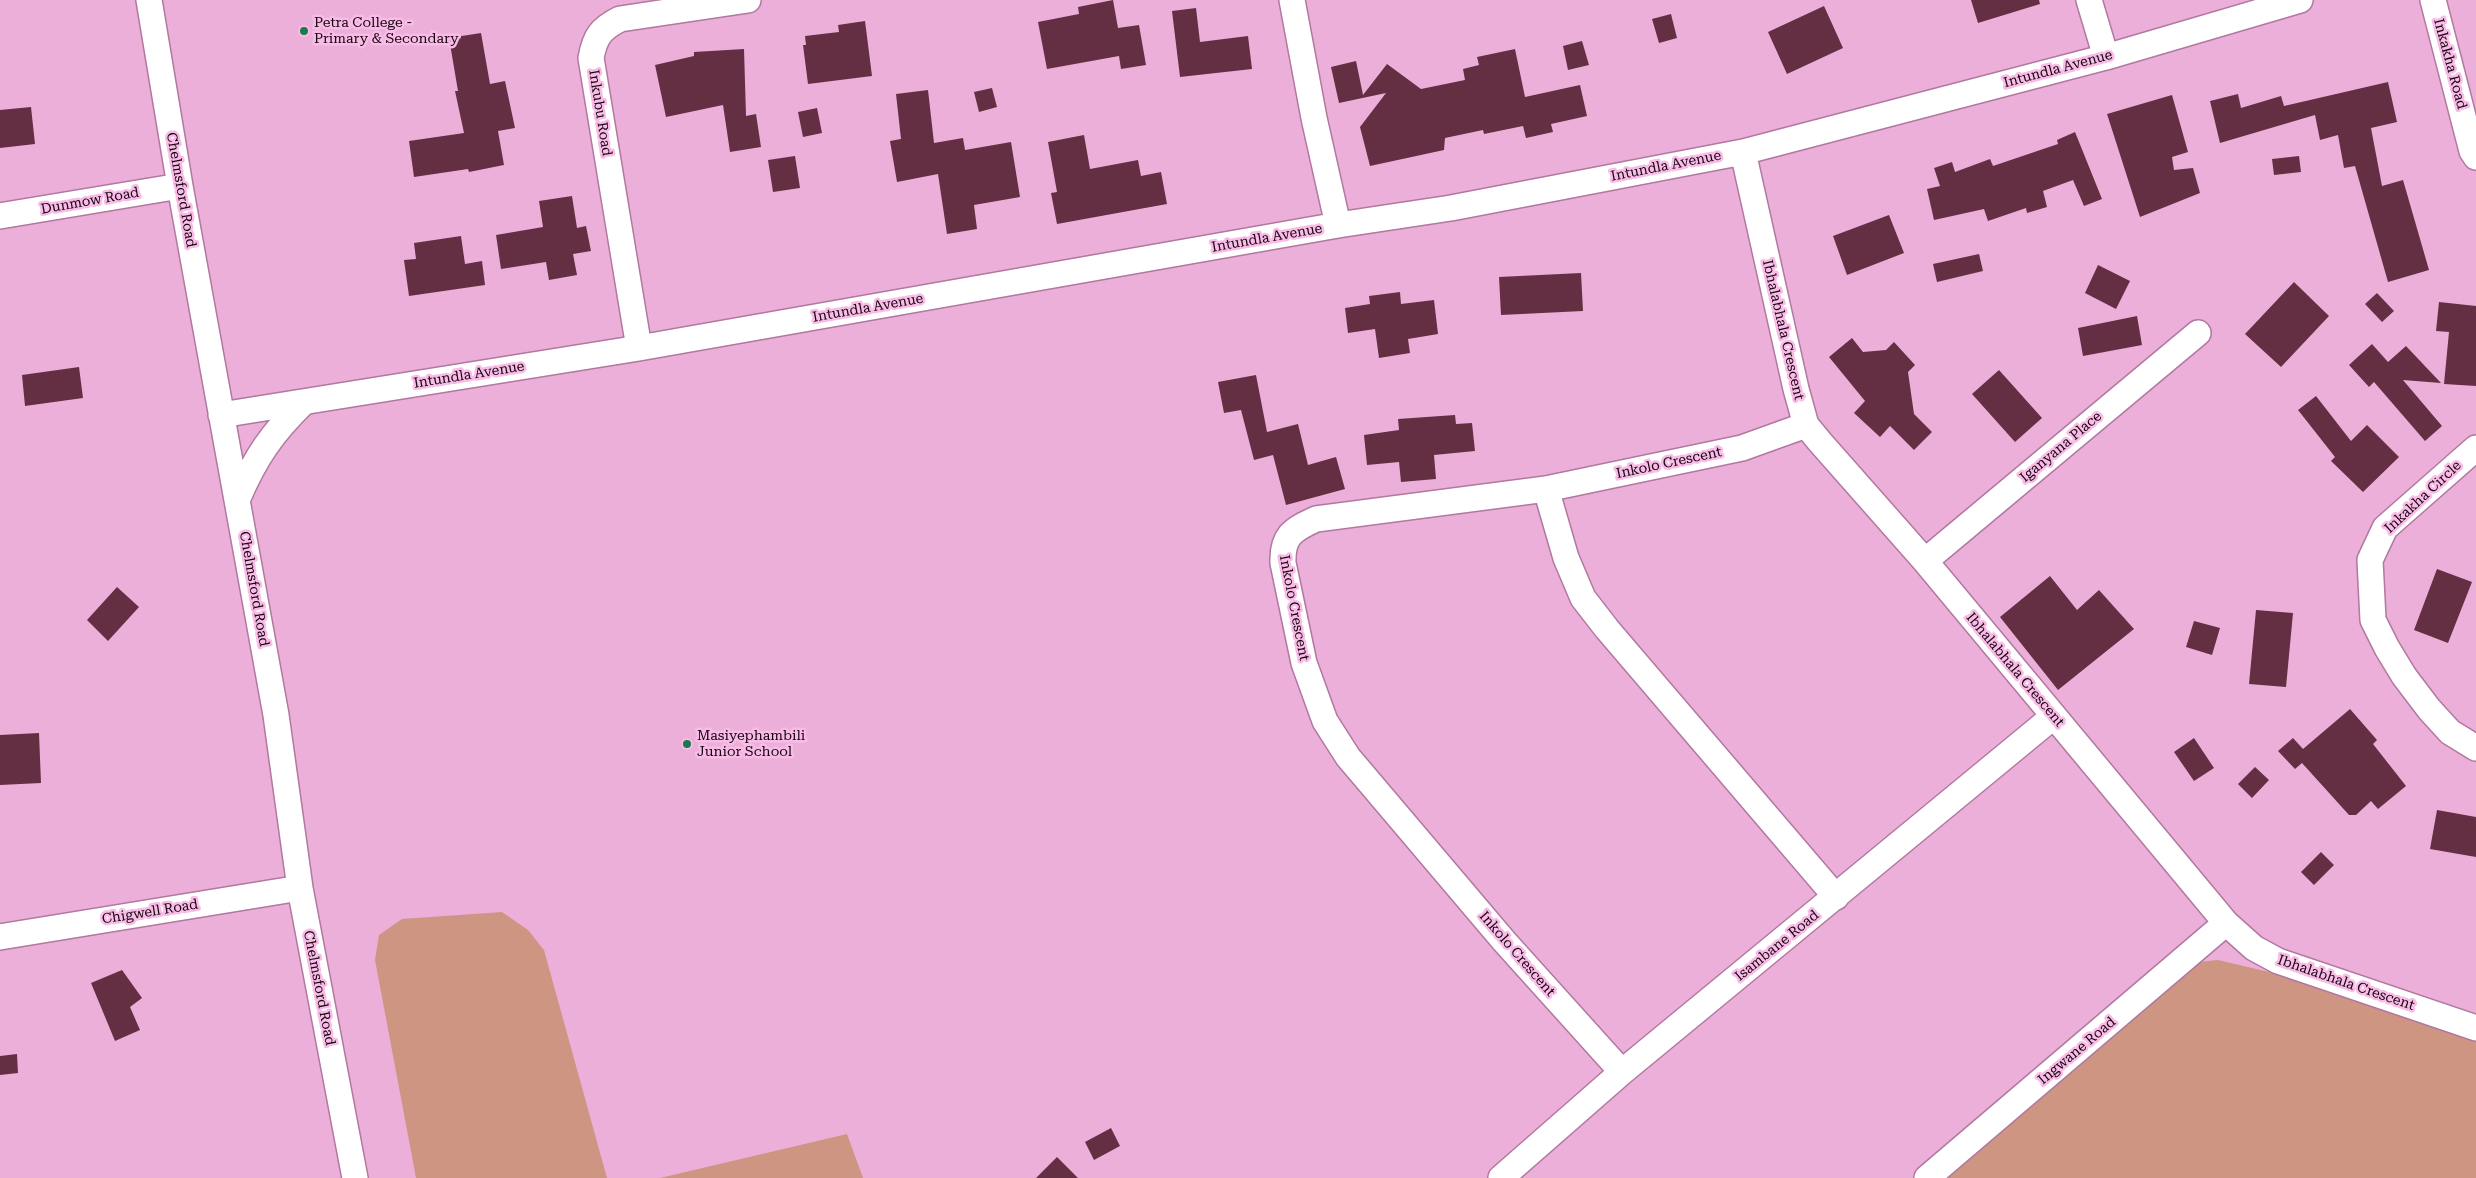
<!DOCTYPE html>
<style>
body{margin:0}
canvas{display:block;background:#ecafd9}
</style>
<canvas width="2476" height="1178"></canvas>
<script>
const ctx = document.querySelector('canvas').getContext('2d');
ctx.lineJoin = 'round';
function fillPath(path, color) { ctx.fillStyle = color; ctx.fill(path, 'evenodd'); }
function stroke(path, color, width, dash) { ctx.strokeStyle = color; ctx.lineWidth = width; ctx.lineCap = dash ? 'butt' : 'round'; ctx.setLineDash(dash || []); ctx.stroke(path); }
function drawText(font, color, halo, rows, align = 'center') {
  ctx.font = font + ' "Roboto Serif",serif'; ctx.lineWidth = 5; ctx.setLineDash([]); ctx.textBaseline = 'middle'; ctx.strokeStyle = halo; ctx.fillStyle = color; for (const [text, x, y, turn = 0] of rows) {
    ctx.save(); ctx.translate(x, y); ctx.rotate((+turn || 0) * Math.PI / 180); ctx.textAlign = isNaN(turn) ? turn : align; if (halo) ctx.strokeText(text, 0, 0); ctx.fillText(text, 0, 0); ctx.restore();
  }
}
fillPath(new Path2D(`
 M502,912l26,18 16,20 63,228h-191l-41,-218 4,-25 23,-16z
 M2218,960l51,12 207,60v146h-537l260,-216z
 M847,1134l16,44h-203z`), '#ce9583');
fillPath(new Path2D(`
 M1113,0l5,28 21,-3 7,40 -25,4 -2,-13 -72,13 -9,-47 41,-8 -1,-7z
 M1971,0h68l1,4 -62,19z
 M1824,6l19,42 -56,26 -19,-42z
 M1196,8l4,34 48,-6 4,33 -72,8 -8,-66z
 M1671,14l6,24 -18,5 -7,-24z
 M865,21l7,55 -64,8 -5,-39h3l-1,-9 34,-4 -1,-7z
 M481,33l9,51 15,-3 10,47 -17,3 6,34 -35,7 -1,-3 -54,8 -5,-36 55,-8 -9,-42h3l-9,-53z
 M1582,41l7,24 -21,5 -5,-24z
 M744,49l2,67 10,-2 5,33 -31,5 -7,-47 -57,12 -11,-52 39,-9v-4z
 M1515,49l10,48 55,-12 7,31 -36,8 2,8 -27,6 -3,-12 -39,8 -1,-4 -38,8 -1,12 -74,16 -10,-39 26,-34 -47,10 -8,-36 25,-6 7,34 24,-31 34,25 44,-9 -2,-11 16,-4 -2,-8z
 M2388,82l9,40 -26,6 11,58 21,-6 26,90 -41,12 -33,-116 -11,2 -6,-33 -18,5 -5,-25 -95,28 -10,-42 28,-7 3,14 40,-12 3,10z
 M992,88l5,19 -18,5 -5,-20z
 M928,90l6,53 29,-5 2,12 46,-8 9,55 -46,8 3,24 -30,5 -9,-60 -41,8 -7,-41 11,-2 -5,-45z
 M2172,95l16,57 -16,5 2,13 19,-2 7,25 -60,24 -33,-103z
 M31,107l4,37 -35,4v-38z
 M817,108l5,25 -19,4 -5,-25z
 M2075,132l27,67 -18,7 -11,-26 -30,11 4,16 -20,6 -1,-5 -38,13 -4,-12 -50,11 -7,-31 13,-3 -6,-18 18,-6 3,10 35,-13 3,7 65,-22 -1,-4z
 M1084,135l6,34 48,-9 3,16 20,-4 6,32 -110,20 -6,-31 6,-1 -9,-50z
 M795,156l5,32 -27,4 -5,-32z
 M2299,156l2,16 -27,3 -2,-16z
 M572,196l5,32 9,-2 5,25 -18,3 4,21 -28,5 -3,-18 -45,7 -5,-34 47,-8 -4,-26z
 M1889,215l15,38 -57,22 -14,-39z
 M461,236l4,28 17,-3 3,24 -76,11 -5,-36 12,-1 -2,-16z
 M1979,254l4,17 -46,11 -4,-18z
 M2098,265l32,16 -14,28 -31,-16z
 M1581,273l2,38 -82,4 -2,-38z
 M2294,282l35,34 -48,51 -36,-33z
 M1400,292l1,12 33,-4 4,34 -30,5 2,14 -31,5 -4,-29 -27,4 -3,-25 25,-4 -1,-8z
 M2377,293l17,18 -12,11 -17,-18z
 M2439,302l37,4v80l-32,-2 5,-52 -13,-1z
 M2137,316l5,29 -59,11 -5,-28z
 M1852,338l11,14 23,-2 8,-8 21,23 -7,7 6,42 18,18 -18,18 -24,-24 -10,11 -26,-24 11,-12 -36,-44z
 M2372,344l16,18 18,-16 35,37 -38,-3 39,46 -17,15 -51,-59 -5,5 -20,-22z
 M79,367l4,31 -58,8 -3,-31z
 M1999,370l43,48 -27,24 -43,-48z
 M1256,375l11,57 31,-8 10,41 28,-8 9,32 -59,16 -13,-50 -19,5 -13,-50 -17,3 -6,-31z
 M2316,396l35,45 16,-16 32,32 -36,35 -32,-31 4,-4 -37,-47z
 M1455,415l1,9 16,-1 3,28 -41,4 2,24 -35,3 -2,-20 -32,3 -3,-30 35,-5 -1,-11z
 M2437,569l35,13 -24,61 -34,-13z
 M2050,576l27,34 22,-20 35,39 -76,61 -58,-73z
 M117,587l22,20 -31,34 -21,-21z
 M2256,610l37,3 -7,74 -37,-3z
 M2194,621l26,7 -8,27 -26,-8z
 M2350,709l27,31 -4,4 33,42 -28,23 -7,-8 -15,14h-7l-47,-52 -7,6 -17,-18 15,-13 10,11z
 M39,733l2,50 -41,2v-50z
 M2194,738l20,30 -20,13 -20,-29z
 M2255,767l14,13 -17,18 -14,-14z
 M2437,810l39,7v40l-46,-8z
 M2321,852l13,13 -20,20 -13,-13z
 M122,970l20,28 -12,9 10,23 -25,11 -24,-58z
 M17,1054l1,19 -18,2v-19z
 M1111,1128l9,18 -26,14 -9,-18z
 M1057,1157l21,21h-42z`), '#642f43');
const minor = new Path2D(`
 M149,0l31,186 96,529 24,173 55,290
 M1292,0l22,118 24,107
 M2089,0l17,57
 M2433,0l39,151 4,6
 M1743,152l53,237 10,36 14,17 105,119 301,362 28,25 24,13 198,67
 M0,216l180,-30
 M639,348l-48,-290c4,-21 9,-29 29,-39l128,-19
 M221,415l418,-67 699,-123 113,-17 292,-56 363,-95 194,-57
 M2476,448l-91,80 -15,32 3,60 14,28 17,28 25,33 21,23 26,16
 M1546,489l20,69 17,40 24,31 229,268
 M238,498c17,-40 34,-65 66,-96
 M1925,561l273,-228
 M0,937l300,-49
 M1622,1072l-118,-131 -156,-184 -23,-36 -21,-58 -21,-100c-1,-27 9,-33 33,-44l230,-30 196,-41 64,-23
 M1501,1178l121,-106 432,-356
 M1927,1178l299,-255`);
stroke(minor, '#b178a0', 28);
stroke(minor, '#fff', 25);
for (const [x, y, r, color] of [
 [304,31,5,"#1c794e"],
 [687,744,5,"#1c794e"]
]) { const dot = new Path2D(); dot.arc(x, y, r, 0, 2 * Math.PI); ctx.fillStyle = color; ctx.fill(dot); stroke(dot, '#f9bce6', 2); }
drawText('14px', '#160411', '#f9bce6', [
 ["Petra College -",314,23],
 ["Primary & Secondary",314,39],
 ["Masiyephambili",697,736],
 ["Junior School",697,752]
], 'left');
drawText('14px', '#160411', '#f9bce6', [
 ["Inkakha Road",2450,64,75],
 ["Intundla Avenue",2058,69,-15],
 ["Inkubu Road",600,113,81],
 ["Intundla Avenue",1666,166,-11],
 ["Chelmsford Road",181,190,80],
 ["Dunmow Road",90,201,-10],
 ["Intundla Avenue",1267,238,-10],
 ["Intundla Avenue",868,308,-10],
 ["Ibhalabhala Crescent",1783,330,77],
 ["Intundla Avenue",469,375,-9],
 ["Iganyana Place",2061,447,-40],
 ["Inkolo Crescent",1669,463,-12],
 ["Inkakha Circle",2423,497,-43],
 ["Chelmsford Road",254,589,80],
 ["Inkolo Crescent",1294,608,79],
 ["Ibhalabhala Crescent",2015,670,50],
 ["Chigwell Road",150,912,-9],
 ["Isambane Road",1777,946,-39],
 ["Inkolo Crescent",1517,954,49],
 ["Ibhalabhala Crescent",2346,983,19],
 ["Chelmsford Road",319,988,79],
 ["Ingwane Road",2077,1051,-40]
]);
</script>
